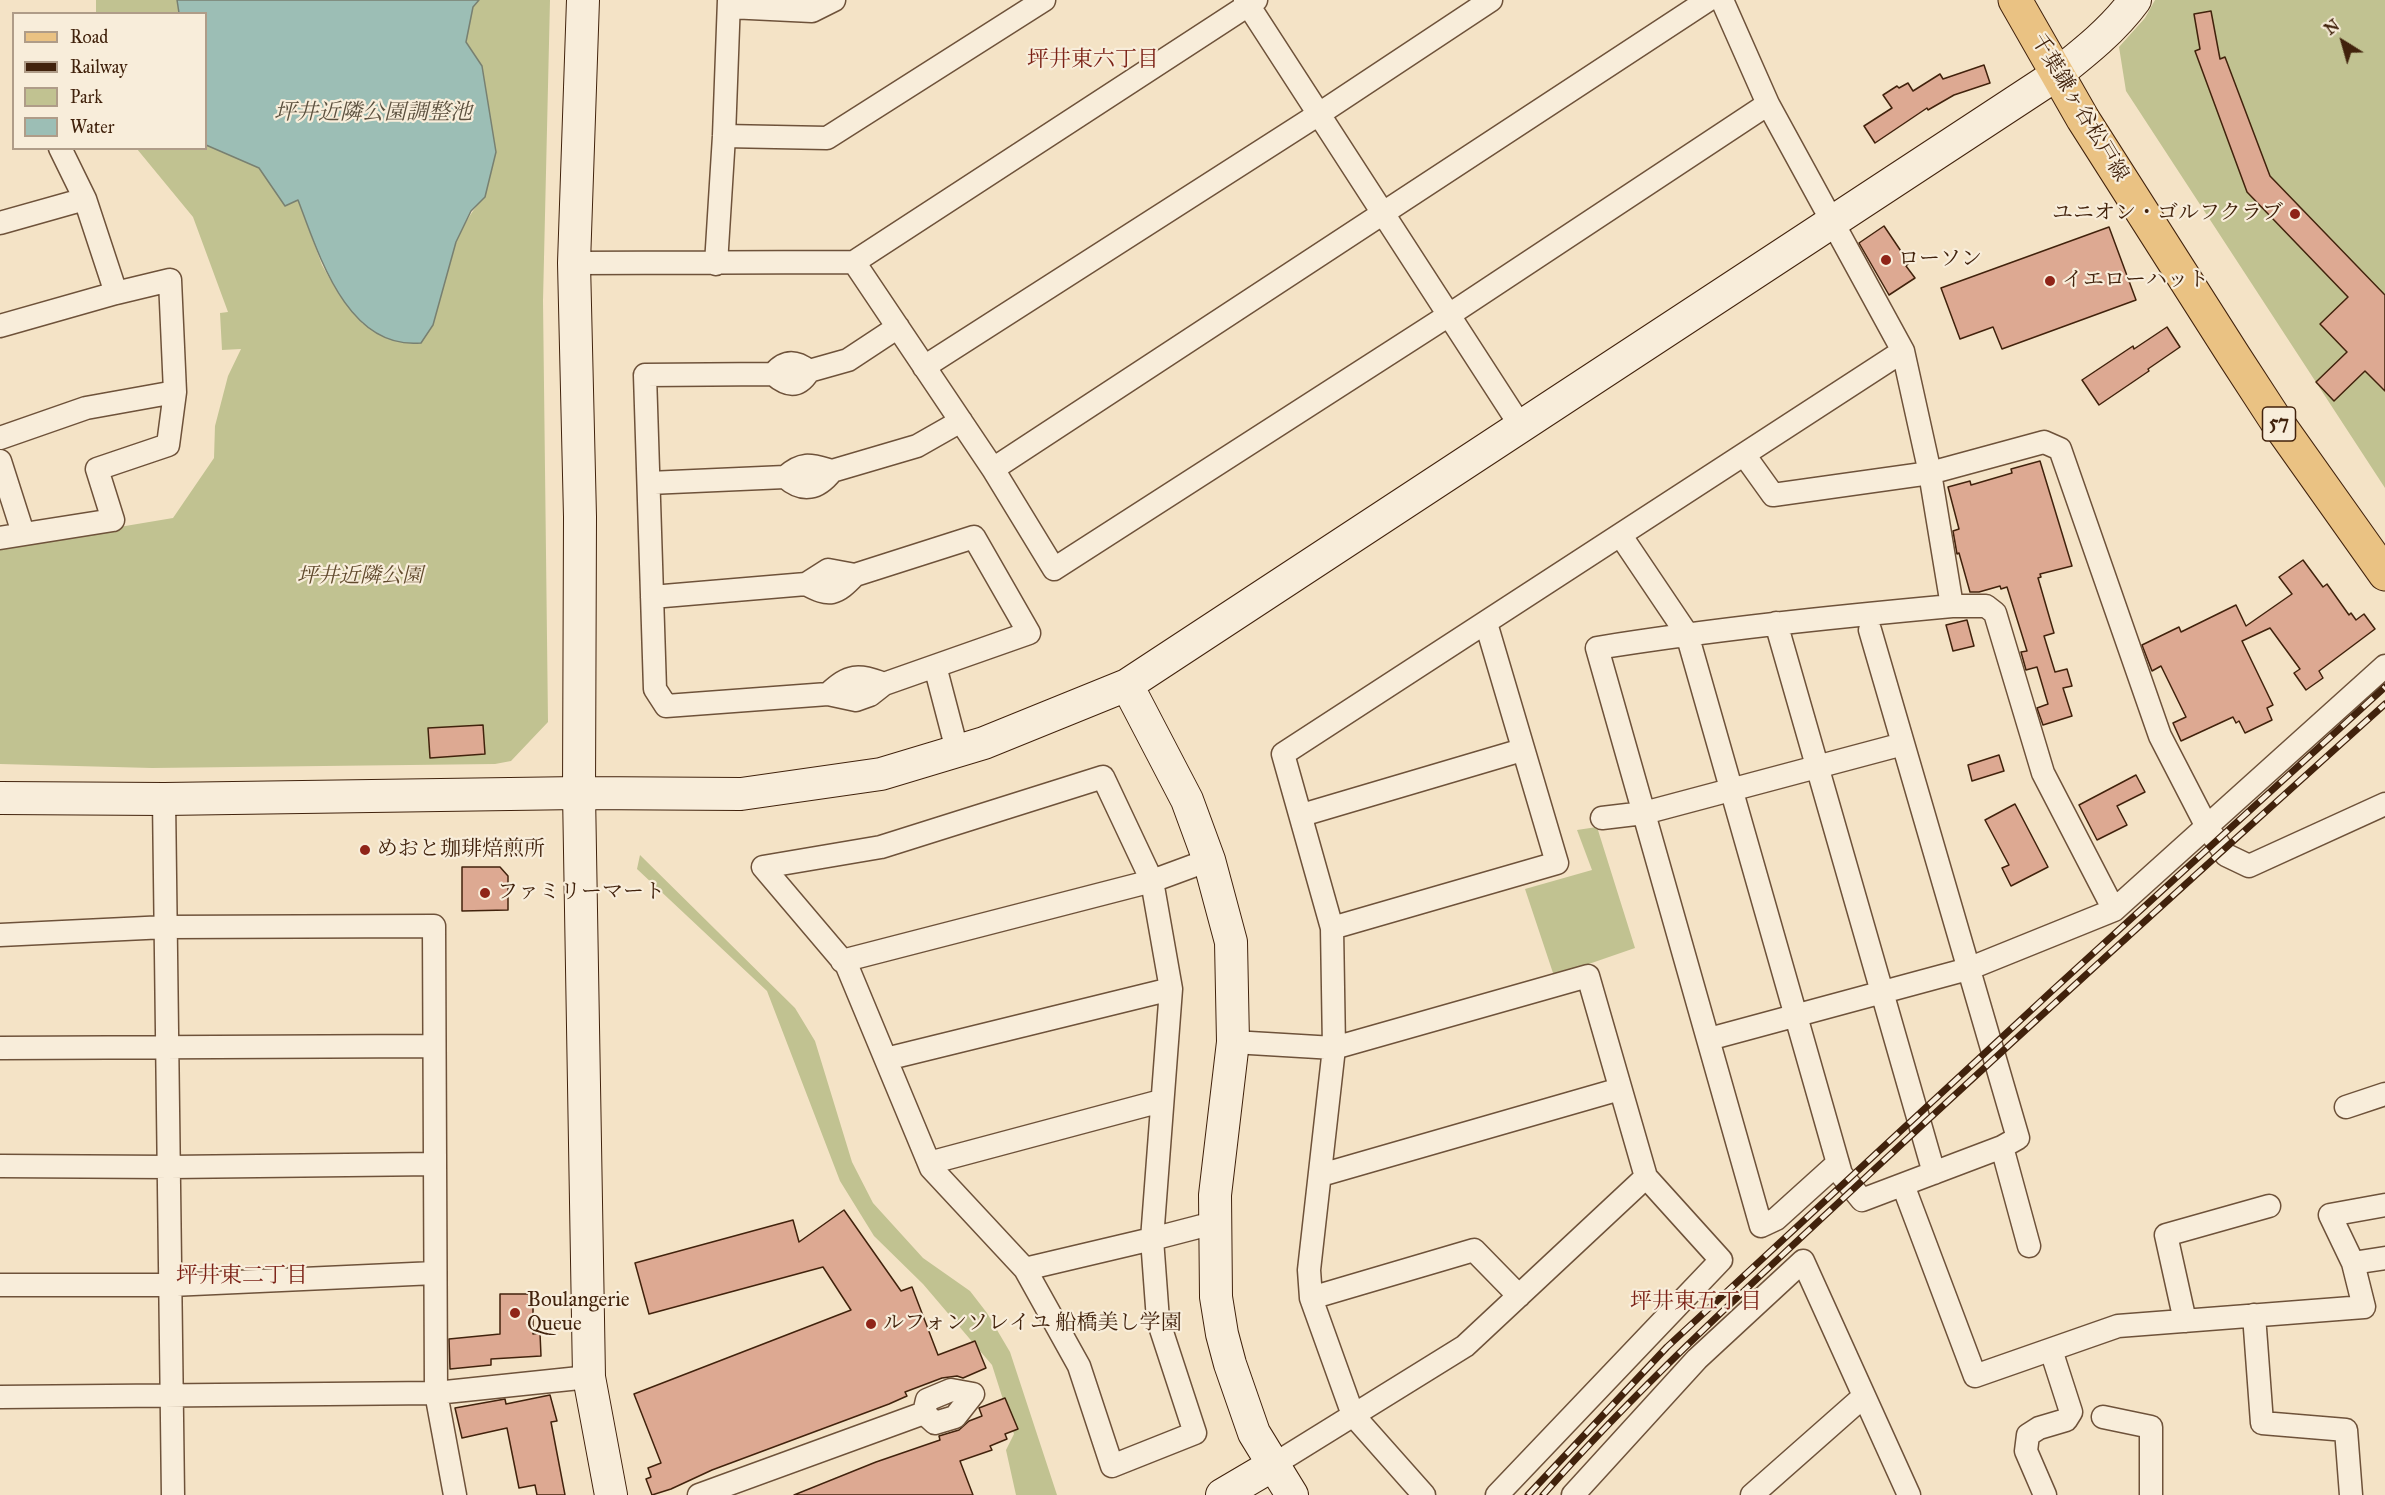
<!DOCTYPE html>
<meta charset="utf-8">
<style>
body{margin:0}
#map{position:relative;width:2385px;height:1495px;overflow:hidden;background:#f4e3c6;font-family:"IM FELL Great Primer",serif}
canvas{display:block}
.legend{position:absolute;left:12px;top:12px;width:195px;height:138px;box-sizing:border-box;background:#f8edda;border:2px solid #af9c88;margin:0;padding:8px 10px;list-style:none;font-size:18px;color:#41220c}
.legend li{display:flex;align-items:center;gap:12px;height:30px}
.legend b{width:30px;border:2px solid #af9c88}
.north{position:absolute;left:2313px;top:12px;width:60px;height:60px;-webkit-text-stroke:4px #f8edda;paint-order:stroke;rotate:323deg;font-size:16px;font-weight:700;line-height:24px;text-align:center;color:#41220c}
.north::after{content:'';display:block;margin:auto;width:21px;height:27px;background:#41220c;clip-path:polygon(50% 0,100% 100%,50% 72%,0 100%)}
</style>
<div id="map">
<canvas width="2385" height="1495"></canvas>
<ul class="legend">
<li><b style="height:8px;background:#eac283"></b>Road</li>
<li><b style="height:8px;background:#41220c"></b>Railway</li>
<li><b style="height:16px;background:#c1c291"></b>Park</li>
<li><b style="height:16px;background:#9cbeb5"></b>Water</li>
</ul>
<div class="north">N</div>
</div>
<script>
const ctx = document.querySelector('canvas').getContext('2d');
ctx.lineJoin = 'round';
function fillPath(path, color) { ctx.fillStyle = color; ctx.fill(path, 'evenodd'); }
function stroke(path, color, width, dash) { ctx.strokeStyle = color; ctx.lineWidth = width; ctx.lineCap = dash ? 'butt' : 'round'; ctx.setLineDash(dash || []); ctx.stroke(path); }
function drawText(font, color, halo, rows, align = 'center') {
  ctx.font = font + ' "IM FELL Great Primer","Noto Serif JP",serif'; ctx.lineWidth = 4.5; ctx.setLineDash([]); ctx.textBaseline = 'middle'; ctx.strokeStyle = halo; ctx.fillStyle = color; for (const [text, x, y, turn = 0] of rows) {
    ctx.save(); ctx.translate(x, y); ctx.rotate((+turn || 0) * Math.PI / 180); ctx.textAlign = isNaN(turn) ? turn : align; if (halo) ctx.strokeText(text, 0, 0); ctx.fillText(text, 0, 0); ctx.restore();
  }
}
fillPath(new Path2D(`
 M96,0h81l2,13h-83z
 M479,0h71l-7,301 5,421 -37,39 -16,3 -343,4 -152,-4v-217l173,-29 41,-60 1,-32 13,-50 13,-27 -19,1 -2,-37 8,-1 -35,-95 -56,-68 69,-1v-3l53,23 11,15 28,17 24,65 16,28 25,31 70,1c10,-44 20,-95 52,-129l-3,-130 -16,-24 7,-35z
 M2155,0h230v488l-259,-397 -7,-44 26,-29z
 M1597,827l38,121 -81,28 -29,-87 67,-19 -15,-40z
 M640,855l155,153 20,33 37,121 21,41 50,55 47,33 17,22 23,39 47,143h-41l-10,-45 8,-16 -22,-69 -69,-81 -49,-48 -34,-55 -73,-190 -130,-122z`), '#c1c291');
const water = new Path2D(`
 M177,0h302l-6,7 -7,35 16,24 14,86 -11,45 -14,14 -15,31 -23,83 -12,18c-74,7 -102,-88 -123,-143l-13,6 -26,-38 -53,-23v-131l-27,-1z`);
fillPath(water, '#9cbeb5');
stroke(water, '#788071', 1.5);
const building = new Path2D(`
 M2211,11l9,48 5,-2 45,119 115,119v96l-20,-20 -31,30 -18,-19 31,-30 -27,-28 28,-27 -101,-105 -52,-141 5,-2 -6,-35z
 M1984,65l6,18 -36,12 -26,15 -1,-2 -52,35 -11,-17 28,-18 -9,-13 14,-9 2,2 9,-5 5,8 27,-17 3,5z
 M1884,226l25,37 -3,3 9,12 -26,17 -30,-52z
 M2109,227l27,73 -134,49 -9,-22 -33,12 -19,-51z
 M2167,327l13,20 -32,22 1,2 -50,34 -17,-25 51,-34 1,3z
 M2040,461l32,105 -32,8 1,3 -3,1 16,55 -10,3 11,36 12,-3 5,17 -9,2 9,28 -29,9 -6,-17 11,-4 -11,-37 -11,3 -5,-18 6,-1 -20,-64 -6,2 -1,-3 -21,6h-9l-11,-39 -2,1 -4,-23 6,-2 -11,-42 22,-6 1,4 41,-12 -1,-4z
 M2303,560l20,27 4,-3 22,31 2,-2 5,7 8,-6 11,15 -56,42 4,7 -17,12 -12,-17 6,-4 -30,-41 -28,13 31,64 -6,3 5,12 -27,13 -6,-12 -3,2 -3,-6 -52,24 -8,-18 13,-6 -25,-51 -9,5 -10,-26 37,-18 2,5 55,-27 10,21 46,-32 -13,-17z
 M1967,620l7,26 -21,5 -7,-26z
 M483,725l2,29 -55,4 -2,-30z
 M1999,755l5,16 -32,10 -4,-16z
 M2136,775l9,17 -28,14 10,19 -30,15 -18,-35z
 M2015,804l33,63 -37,19 -9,-18 7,-3 -24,-45z
 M462,867h38l8,9v34l-46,1z
 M844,1210l57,81 11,-4 26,68 37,-14 11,27 -23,10 -6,-2 -15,2 -37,14 2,4 -18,8 -177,66 -41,19 -19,6 -6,-16 5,-2 -3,-9 13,-5 -27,-69 217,-84 -28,-43 -174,47 -14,-51 158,-43 6,22z
 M500,1294h33v40l7,-1 1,23 -50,3v6l-41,4 -1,-30 51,-5z
 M550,1395l7,26 -6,1 14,73h-28l-2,-10 -16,3 -12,-60 -45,10 -7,-30 50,-9 1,5z
 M1005,1398l13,31 -13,5 2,5 -17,7 2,4 -32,11 13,34h-179l82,-33 64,-22 -1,-4 20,-6 10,-9 13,-5 -3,-8z`);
fillPath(building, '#dda992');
stroke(building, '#41220c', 1.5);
const street = new Path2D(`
 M1245,0l275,425
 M1722,0l46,104 135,247 27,122 114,-31 16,7 100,287 47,91 19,28 23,11 136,-62
 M729,7l83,4 22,-11
 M724,136l103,2 217,-138
 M60,148l25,51 31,94
 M0,223l85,-24
 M854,262l139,207 61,100 395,-254 319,-211
 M574,263l280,-1 402,-262
 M716,264l8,-128 5,-136
 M0,326l116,-33 54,-13 5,112 -7,53 -71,24 16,51 -113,18
 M924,367l395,-253 172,-114
 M773,374c12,-14 22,-14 36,-3
 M0,438l86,-30 89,-16
 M1745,456l28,39 157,-22 22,133c-119,11 -237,23 -355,42l164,578 15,-7 62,-56
 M0,461l23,72
 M993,469l715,-469
 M785,477c18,-16 26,-12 47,-6
 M649,483l136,-6c18,16 33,12 47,-6l85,-25 44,-25
 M1621,536l66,98 154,540 21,26 140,-53 16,-9 -148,-508
 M806,584l22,-14 27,5
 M652,597l154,-13c24,13 30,11 49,-9l119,-38 55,96 -145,51 -14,11 -14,5 -28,-6 -162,12 -11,-17 -10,-314 128,-1c14,12 25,15 36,-3l39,-11 50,-33
 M1952,606h34l9,7 48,160 71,137
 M1776,623l158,550
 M935,666l22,84
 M828,694c22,-20 29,-20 56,-10
 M164,799l9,696
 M1302,815l220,-65
 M1602,818l42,-5 259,-69
 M1332,928l225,-65 -71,-240
 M0,935l166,-8 268,-1 2,467 19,102
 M842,961l310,-80 57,-21
 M1709,1039l259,-70 146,-59 271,-244
 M1233,1042l101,6 254,-72 58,201 75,83 -224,235
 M0,1048l433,-2
 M886,1059l285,-70
 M2346,1107l39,-13
 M2002,1147l27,99
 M929,1163l232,-62
 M0,1166l170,1 265,-3
 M1321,1175l299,-86
 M1903,1185l72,191 143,-50 246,-19 -11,-44 32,-5
 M2353,1263l-23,-48 55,-10
 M1025,1269l127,-30 19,-250 -19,-108 -49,-104 -222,70 -118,20 84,99 84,202 94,101 54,97 33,100 83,-33 -37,-113 -6,-81 50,-13h13
 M0,1285h171l264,-12
 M1311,1298l163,-48 45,46
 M2254,1315l8,108 84,7 5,65
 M2185,1321l-19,-86 103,-29
 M951,1390l22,4 -18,23 -20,6 -11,-10 3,-13z
 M0,1397l436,-4 153,-16
 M2103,1417l48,10v68
 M1273,1465l192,-119 181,-169
 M699,1495l225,-82
 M1424,1495l-71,-80 -42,-117 -2,-28 25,-222 -2,-120 -49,-174 620,-403
 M1573,1495l124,-136 106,-98 106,234
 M1752,1495l111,-98
 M2045,1495l-19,-44 2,-16 11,-7 27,-8 5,-8 -20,-62`);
const secondary = new Path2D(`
 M583,0l-9,263 6,254 -1,276 10,584 22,118
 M1127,685l60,115 22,60 22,82 2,100 -18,153 1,102 6,37 8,30 24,69 38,62
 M0,798l164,1 415,-6 162,1 140,-20 103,-31 143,-58 929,-610c29,-23 57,-45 79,-75
 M1222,1495l51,-30`);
const primary = new Path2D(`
 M2015,0l68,119 151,237 41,63 110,155`);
stroke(street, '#6e523a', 25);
stroke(secondary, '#41220c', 34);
stroke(primary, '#41220c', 35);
stroke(street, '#f8edda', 22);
stroke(secondary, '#f8edda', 32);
stroke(primary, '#eac283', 33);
const rail = new Path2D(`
 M1528,1495l139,-148 387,-358 331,-302
 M1543,1495c104,-117 220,-222 335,-329 168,-156 337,-309 507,-462`);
stroke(rail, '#41220c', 7);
stroke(rail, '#f8edda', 4.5, [14]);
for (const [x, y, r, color] of [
 [2295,214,6,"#8f2418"],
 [1886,260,6,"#8f2418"],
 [2050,281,6,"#8f2418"],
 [365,850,6,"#8f2418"],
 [485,893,6,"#8f2418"],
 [515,1313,6,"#8f2418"],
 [871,1324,6,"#8f2418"]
]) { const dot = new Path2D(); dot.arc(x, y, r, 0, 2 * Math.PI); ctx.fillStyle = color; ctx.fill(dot); stroke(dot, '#f8edda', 2); }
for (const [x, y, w] of [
 [2279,424,33]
]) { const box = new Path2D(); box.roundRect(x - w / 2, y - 17, w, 34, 4.5); ctx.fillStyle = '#f8edda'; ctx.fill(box); stroke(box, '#41220c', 1.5); }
drawText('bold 20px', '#41220c', null, [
 ["57",2279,424]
]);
drawText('21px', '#41220c', '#f8edda', [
 ["千葉鎌ヶ谷松戸線",2079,108,59]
]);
drawText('21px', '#41220c', '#f8edda', [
 ["ユニオン・ゴルフクラブ",2283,214,"right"],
 ["ローソン",1898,260],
 ["イエローハット",2062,281],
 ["めおと珈琲焙煎所",377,850],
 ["ファミリーマート",497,893],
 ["Boulangerie",527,1301],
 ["Queue",527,1325],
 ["ルフォンソレイユ 船橋美し学園",883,1324]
], 'left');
drawText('italic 21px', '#614a2d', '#f8edda', [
 ["坪井近隣公園",360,577]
]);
drawText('22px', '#7a1f14', '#f8edda', [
 ["坪井東六丁目",1093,61],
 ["坪井東二丁目",242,1277],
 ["坪井東五丁目",1696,1303]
]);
drawText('italic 22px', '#5c513f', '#f8edda', [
 ["坪井近隣公園調整池",373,114]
]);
</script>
